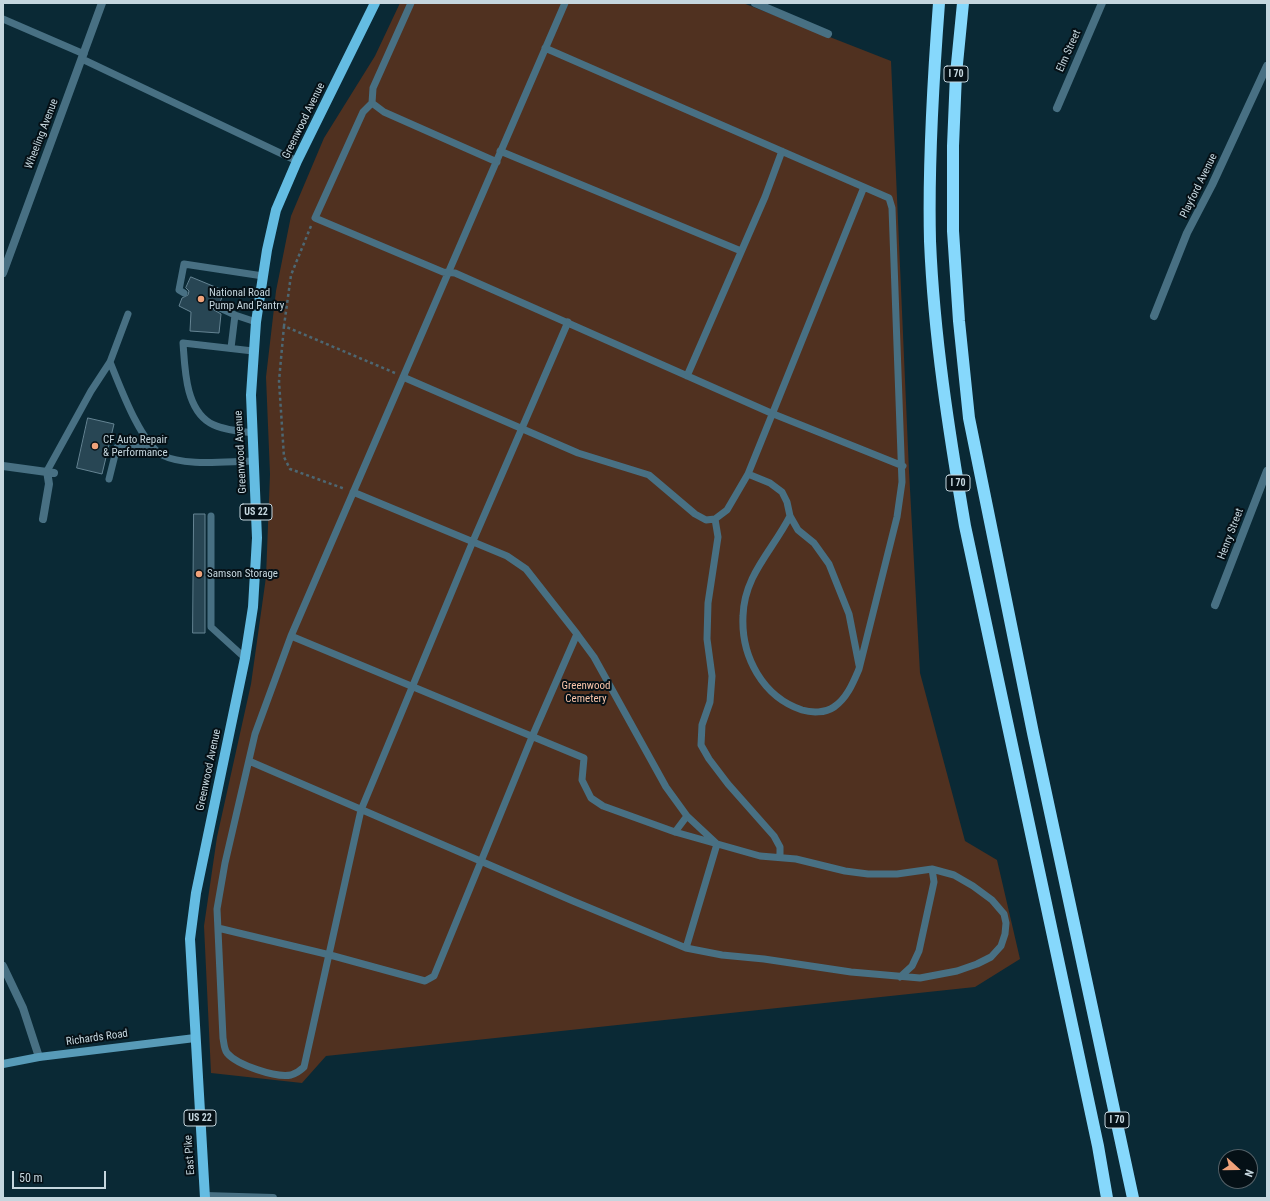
<!DOCTYPE html>
<style>
body{margin:0}
#map{position:relative;width:1270px;height:1201px;overflow:hidden;background:#0a2935;font-family:"Roboto Condensed",sans-serif}
canvas{display:block}
.frame{position:absolute;inset:0;border:4px solid #c5d6de;pointer-events:none}
.north{position:absolute;left:1218px;top:1149px;width:40px;height:40px;box-sizing:border-box;background:#051016;border:1px solid #525f66;border-radius:50%;rotate:111deg;font-size:11px;font-weight:700;line-height:16px;text-align:center;color:#c5d6de}
.north::after{content:'';display:block;margin:auto;width:14px;height:18px;background:#f0a27a;clip-path:polygon(50% 0,100% 100%,50% 72%,0 100%)}
.scale{position:absolute;left:12px;top:1171px;width:94px;height:18px;box-sizing:border-box;border:2px solid #c5d6de;border-top:0;padding-left:5px;font-size:12px;line-height:14px;white-space:nowrap;color:#c5d6de;-webkit-text-stroke:3px #051016;paint-order:stroke}
</style>
<div id="map">
<canvas width="1270" height="1201"></canvas>
<div class="frame"></div>
<div class="north">N</div>
<div class="scale">50 m</div>
</div>
<script>
const ctx = document.querySelector('canvas').getContext('2d');
ctx.lineJoin = 'round';
function fillPath(path, color) { ctx.fillStyle = color; ctx.fill(path, 'evenodd'); }
function stroke(path, color, width, dash) { ctx.strokeStyle = color; ctx.lineWidth = width; ctx.lineCap = dash ? 'butt' : 'round'; ctx.setLineDash(dash || []); ctx.stroke(path); }
function drawText(font, color, halo, rows, align = 'center') {
  ctx.font = font + ' "Roboto Condensed",sans-serif'; ctx.lineWidth = 4; ctx.setLineDash([]); ctx.textBaseline = 'middle'; ctx.strokeStyle = halo; ctx.fillStyle = color; for (const [text, x, y, turn = 0] of rows) {
    ctx.save(); ctx.translate(x, y); ctx.rotate((+turn || 0) * Math.PI / 180); ctx.textAlign = isNaN(turn) ? turn : align; if (halo) ctx.strokeText(text, 0, 0); ctx.fillText(text, 0, 0); ctx.restore();
  }
}
fillPath(new Path2D(`
 M400,3h343l148,58 18,410 11,202 45,168 32,19 23,99 -45,28 -649,69 -24,27 -91,-10 -7,-147 13,-89 34,-153 15,-107 4,-103 -4,-97 10,-86 15,-75 33,-78 51,-82z`), '#503120');
const building = new Path2D(`
 M191,277l34,14 -5,11 -5,1 -2,4 1,3 7,4 -2,19 -29,-2 1,-19 -12,-6 3,-8 6,-3 1,-4 -3,-3z
 M88,418l26,6 -12,50 -25,-6z
 M194,514h11v119h-12z`);
fillPath(building, '#284654');
stroke(building, '#658493', 1);
stroke(new Path2D(`
 M311,226l-20,49 -7,51 111,47
 M284,326l-5,55 5,76 6,12 55,20`), '#4d6772', 2.5, [3, 3]);
stroke(new Path2D(`
 M411,3l-38,85 -1,15 12,9 113,50
 M565,3l-274,633 -36,98 -30,129 -8,46 6,129c1,5 1,11 4,15 10,12 49,25 64,22 6,-2 9,-4 13,-8l57,-257 112,-269 95,-219
 M3,19l81,35
 M545,48l344,150 3,10 10,274 -5,35 -38,152c-6,14 -12,29 -25,38 -9,6 -22,6 -32,3 -39,-13 -61,-53 -59,-94 1,-41 30,-66 47,-100
 M82,59l215,102
 M372,103l-9,9 -48,106 128,54 12,1 316,140 132,53
 M500,151l241,100
 M184,293l-5,-3 5,-26 79,12
 M218,307l17,8
 M231,348l4,-33 21,7
 M110,362c10,24 30,80 52,93 23,12 66,6 92,6
 M687,376l78,-179 17,-46
 M403,377l175,76 71,22 46,39 11,6 9,-1 12,-9 21,-36 116,-287
 M253,433c-14,-2 -31,-3 -43,-10 -25,-15 -25,-55 -27,-80l70,8
 M47,471l44,-80 19,-29 18,-48
 M748,474l22,9 12,9 5,10 3,14 8,14 16,13 15,21 20,50 10,51
 M109,479l8,-32h35
 M353,492l154,64 19,13 51,65 17,23 72,130 21,29 30,28 -31,104
 M211,516v111l34,31
 M715,519l3,18 -10,66 -1,36 5,37 -2,26 -8,23 -1,20 8,14 19,25 46,52 6,11v10
 M249,761l324,140 113,47 36,7 42,4 87,13 69,6 37,-7 20,-7 14,-7 10,-11 4,-12 1,-11 -2,-9 -12,-14 -19,-14 -19,-11 -22,-6 -35,5h-29l-23,-3 -49,-12 -36,-3 -85,-24 -72,-26 -12,-8 -9,-18 2,-22 -293,-122
 M675,832l12,-16
 M218,928l112,27 95,26 9,-5 98,-239 45,-103
 M900,977l12,-11 7,-15 15,-69 -2,-13`), '#487083', 7);
stroke(new Path2D(`
 M755,3l73,31
 M1057,108l45,-105
 M3,273l99,-270
 M1154,316l33,-83 25,-48 55,-119
 M3,466l51,7
 M43,519l6,-35 -2,-13
 M1215,605l52,-134
 M3,966l20,42 16,49
 M205,1196l68,2`), '#487083', 8);
stroke(new Path2D(`
 M3,1064l36,-7 156,-19`), '#589bb8', 8);
stroke(new Path2D(`
 M205,1198l-15,-259 6,-46 49,-235 8,-51 4,-69 -6,-143 5,-73 11,-72 9,-40 21,-49 78,-158`), '#64bce2', 10);
stroke(new Path2D(`
 M939,3c-6,79 -11,159 -9,238 4,96 19,191 35,285l133,620 9,52
 M963,3l-7,71 -3,72v85l6,90 10,97 64,315 100,465`), '#86d8fc', 12);
for (const [x, y, r, color] of [
 [201,299,4,"#f0a27a"],
 [95,446,4,"#f0a27a"],
 [199,574,4,"#f0a27a"]
]) { const dot = new Path2D(); dot.arc(x, y, r, 0, 2 * Math.PI); ctx.fillStyle = color; ctx.fill(dot); stroke(dot, '#051016', 1.5); }
for (const [x, y, w] of [
 [956,74,24],
 [958,483,24],
 [256,512,32],
 [200,1118,32],
 [1117,1120,24]
]) { const box = new Path2D(); box.roundRect(x - w / 2, y - 8, w, 16, 3); ctx.fillStyle = '#051016'; ctx.fill(box); stroke(box, '#c5d6de', 1); }
drawText('bold 10px', '#c5d6de', null, [
 ["I 70",956,74],
 ["I 70",958,483],
 ["US 22",256,512],
 ["US 22",200,1118],
 ["I 70",1117,1120]
]);
drawText('11px', '#c5d6de', '#051016', [
 ["Elm Street",1069,51,-66],
 ["Greenwood Avenue",304,121,-64],
 ["Wheeling Avenue",42,134,-69],
 ["Playford Avenue",1199,186,-64],
 ["Greenwood Avenue",241,452,-93],
 ["Henry Street",1231,534,-69],
 ["Greenwood Avenue",209,770,-78],
 ["Richards Road",97,1038,-8],
 ["East Pike",190,1155,-94]
]);
drawText('11px', '#c5d6de', '#051016', [
 ["National Road",209,293],
 ["Pump And Pantry",209,306],
 ["CF Auto Repair",103,440],
 ["& Performance",103,453],
 ["Samson Storage",207,574]
], 'left');
drawText('11px', '#f9c4a9', '#051016', [
 ["Greenwood",586,686],
 ["Cemetery",586,699]
]);
</script>
